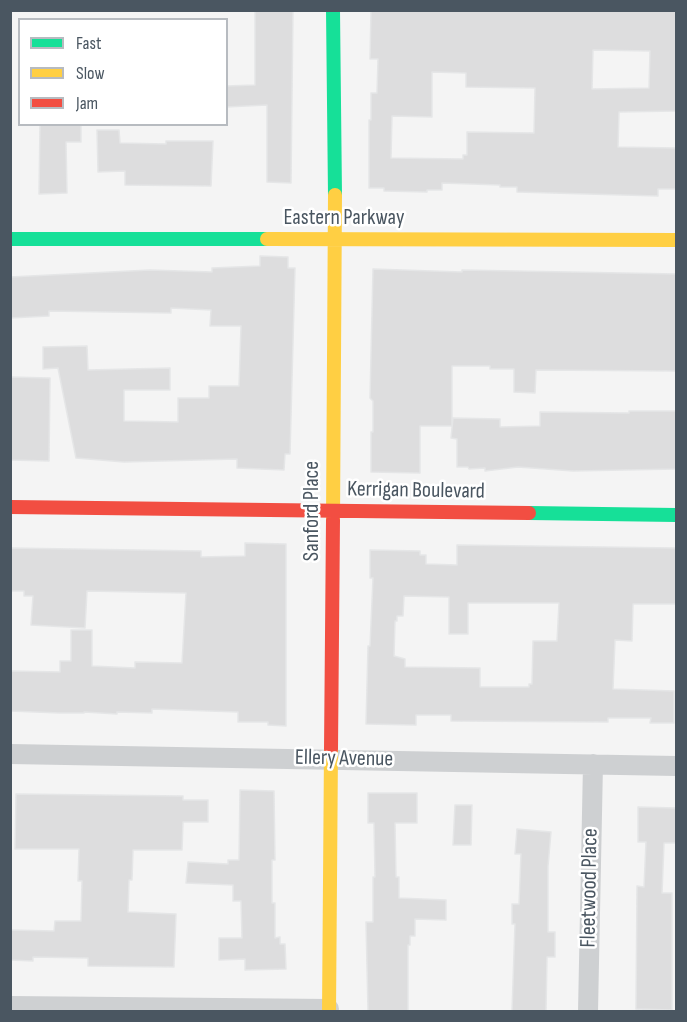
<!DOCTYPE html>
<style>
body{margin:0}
#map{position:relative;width:687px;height:1022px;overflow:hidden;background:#f4f4f4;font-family:"Sofia Sans Condensed",sans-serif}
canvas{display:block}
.frame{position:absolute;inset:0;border:12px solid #4a5661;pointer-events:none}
.legend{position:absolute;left:18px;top:18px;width:210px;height:108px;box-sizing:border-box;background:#fff;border:2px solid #b7bbc0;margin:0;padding:8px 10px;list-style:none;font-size:18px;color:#4a5661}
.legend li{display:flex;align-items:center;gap:12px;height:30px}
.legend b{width:30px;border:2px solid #b7bbc0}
</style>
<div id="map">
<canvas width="687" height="1022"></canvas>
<div class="frame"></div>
<ul class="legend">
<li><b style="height:8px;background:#16e098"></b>Fast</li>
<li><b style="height:8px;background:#ffcf43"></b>Slow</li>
<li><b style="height:8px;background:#f24e42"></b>Jam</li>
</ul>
</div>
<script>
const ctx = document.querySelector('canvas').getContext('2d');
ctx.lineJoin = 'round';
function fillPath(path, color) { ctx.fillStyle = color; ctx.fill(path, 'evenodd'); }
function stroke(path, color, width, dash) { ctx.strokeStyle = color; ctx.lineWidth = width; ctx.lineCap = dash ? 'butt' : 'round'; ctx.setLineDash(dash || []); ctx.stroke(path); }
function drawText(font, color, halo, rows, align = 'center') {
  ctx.font = font + ' "Sofia Sans Condensed",sans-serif'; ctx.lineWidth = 5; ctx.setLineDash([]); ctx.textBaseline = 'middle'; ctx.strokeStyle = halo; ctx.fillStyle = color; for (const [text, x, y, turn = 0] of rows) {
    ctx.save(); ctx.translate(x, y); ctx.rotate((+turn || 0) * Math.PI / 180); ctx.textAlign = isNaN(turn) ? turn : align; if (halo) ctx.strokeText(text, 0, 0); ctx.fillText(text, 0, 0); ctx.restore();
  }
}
const building = new Path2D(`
 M255,10h38l-2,173 -24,-1v-77l-41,2v-21l29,-1z
 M371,10h305v101l-57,1 -1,35 58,1v41h-18v7l-141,-4v-5h-17v-2l-58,-2v7h-15v2l-43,-1v-3h-15v-68h2v-27h6l1,-34h-8zM593,50l57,1 -1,37 -57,1zM432,72l34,1v14l69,1 -1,45 -67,-1v23h-4v4l-72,-1 1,-42 40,1z
 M40,124h41v18h-15l1,51 -28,1z
 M97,130h22l1,13 46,1v-3h47l-2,45 -86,-1v-14l-27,1z
 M260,256l28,1v11h7l-5,186h-5l-1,16 -47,-2v-9l-113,3 -48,-4 -18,-90 -15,1v-22l44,-1 1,24 82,-2v22h-46v31l54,1v-24h31v-12h30l2,-60h-31l1,-16 -40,-2v5l-122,-2v5l-39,2v-41l140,-7 62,2v-4l48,-2z
 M373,269l89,3v-2l214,4v97l-140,-1 -1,23 -21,-1v-23h-24v-3h-38v60h-32v47l-49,-1v-40h2v-31l-3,-3z
 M10,377l40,1 -1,83 -39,-1z
 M629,411h47v58l-103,2 -55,-4 -33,4v-3l-16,1 -1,-2h-11v-28l-6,-1 2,-20 47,1v8l40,-1v-14l89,1z
 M245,543l41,1v182l-18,-1v-3h-30v-10l-86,-3v4l-35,-1v2l-33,-2v1h-24l-50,-2v-40l50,1v-11h11v-31h21v36l43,2v-6l47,1 4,-70 -99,-2 -2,37 -54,-3 2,-29h-9v-5h-14v-43l191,3v6l44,-1z
 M457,545l219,3v56h-43l-1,37 -17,-1 -2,49 61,2v32h-24l1,-5h-43v4l-157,-1v-6h-35v10l-50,-1 2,-78h2l3,-68h-3v-28l50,1v4h6v9l31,1zM404,596l45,1v37h19v-31h91l-2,38h-24l-1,43h-3v3h-49v-19l-75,-1v-8l-11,-3 1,-35h2v-5h6z
 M240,790l34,1 1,69h-3v43h3v35l5,-1v7h5l1,25 -41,1v-11l-26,1v-22h23l-1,-37h-8v-16l-47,-2 2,-21 40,2v-4h11z
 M368,793h49v30h-22l1,54h3v21l47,2v20l-31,-1v17h-5v9h-2v66h-40l-2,-89h7v-45h2l-1,-54h-6z
 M16,794l167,2v4h25v22h-25l-1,28h-49l-1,30h-3l-1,32 48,2 -2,53 -86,-1v-8l-55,-1v4l-23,-1v-30l44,1 1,-10h26l1,-40h-4l1,-32h-64z
 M455,805h17l-1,40h-18z
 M638,807l38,1v35h-12l-2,50h10v117l-36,-1 1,-123 7,1 2,-45h-8z
 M517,829l34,3 -3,34v66h7v25h-8l-1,54h-34l3,-87h-3v-20h7l2,-50h-6z`);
fillPath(building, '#ddddde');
stroke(building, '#e5e6e7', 1.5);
stroke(new Path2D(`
 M10,754l666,12
 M10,1006l319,3
 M588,1012l5,-248`), '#ced0d2', 20);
stroke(new Path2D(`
 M333,10l2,185
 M10,239h257
 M529,513l147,2`), '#16e098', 14);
stroke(new Path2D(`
 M267,239l409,1
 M333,520l2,-325
 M329,1012l2,-263`), '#ffcf43', 14);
stroke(new Path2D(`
 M10,507l519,6
 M331,749l2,-229`), '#f24e42', 14);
drawText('22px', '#4a5661', '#fff', [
 ["Eastern Parkway",344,218],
 ["Kerrigan Boulevard",416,491,1],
 ["Sanford Place",312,511,-90],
 ["Ellery Avenue",344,759,1],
 ["Fleetwood Place",590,888,-89]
]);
</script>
